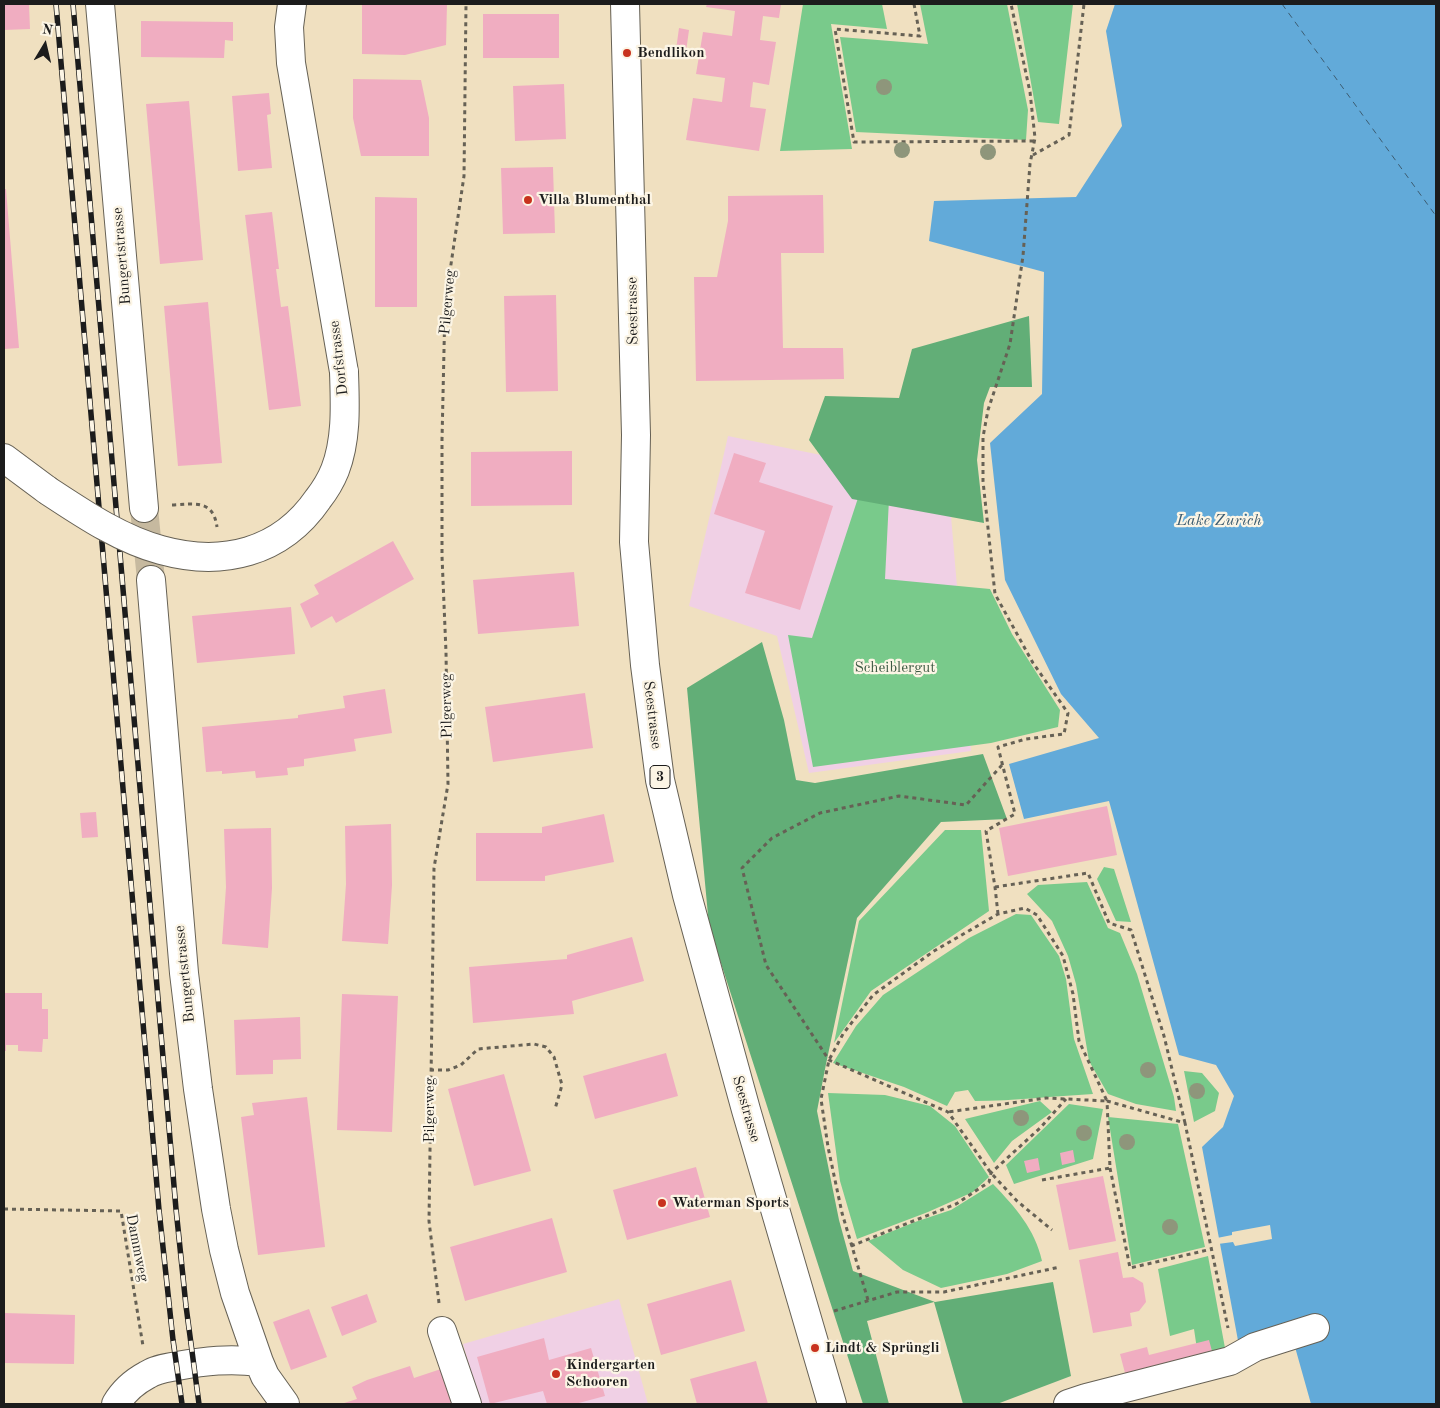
<!DOCTYPE html>
<meta charset="utf-8">
<style>
body{margin:0}
#map{position:relative;width:1440px;height:1408px;overflow:hidden;background:#f0e0c0;font-family:"Old Standard TT",serif}
canvas{display:block}
.frame{position:absolute;inset:0;border:5px solid #1c1c1c;pointer-events:none}
.north{position:absolute;left:20px;top:20px;width:50px;height:50px;-webkit-text-stroke:4px #fcf5e5;paint-order:stroke;rotate:9deg;font-size:14px;font-weight:700;line-height:20px;text-align:center;color:#1c1c1c}
.north::after{content:'';display:block;margin:auto;width:18px;height:22px;background:#1c1c1c;clip-path:polygon(50% 0,100% 100%,50% 72%,0 100%)}
</style>
<div id="map">
<canvas width="1440" height="1408"></canvas>
<div class="frame"></div>
<div class="north">N</div>
</div>
<script>
const ctx = document.querySelector('canvas').getContext('2d');
ctx.lineJoin = 'round';
function fillPath(path, color) { ctx.fillStyle = color; ctx.fill(path, 'evenodd'); }
function stroke(path, color, width, dash) { ctx.strokeStyle = color; ctx.lineWidth = width; ctx.lineCap = dash ? 'butt' : 'round'; ctx.setLineDash(dash || []); ctx.stroke(path); }
function drawText(font, color, halo, rows, align = 'center') {
  ctx.font = font + ' "Old Standard TT",serif'; ctx.lineWidth = 4.5; ctx.setLineDash([]); ctx.textBaseline = 'middle'; ctx.strokeStyle = halo; ctx.fillStyle = color; for (const [text, x, y, turn = 0] of rows) {
    ctx.save(); ctx.translate(x, y); ctx.rotate((+turn || 0) * Math.PI / 180); ctx.textAlign = isNaN(turn) ? turn : align; if (halo) ctx.strokeText(text, 0, 0); ctx.fillText(text, 0, 0); ctx.restore();
  }
}
fillPath(new Path2D(`
 M728,436l220,45 23,270 -162,22 -32,-137 -88,-30z
 M619,1299l29,105h-168l-17,-60z`), '#f0d0e5');
fillPath(new Path2D(`
 M803,4h79l5,25 -56,-5 21,125 -72,2z
 M920,4h87l21,106 -2,30 -170,-8 -16,-95 88,7z
 M1017,4h56l-14,120 -21,-2z
 M858,498l31,1 -4,80 105,10 22,45 48,76 -2,17 -67,16 -178,24 -25,-132 24,3z
 M945,830h36l8,81 -118,80 -37,52 25,-122z
 M1104,867l10,2 17,53 -15,-1 -19,-42z
 M1087,882l21,46 12,5 17,41 37,123 2,14 -40,-7 -28,-10 -19,-33 -13,-77 -8,-28 -16,-35 -25,-27 11,-9z
 M1016,914l15,1 28,41 7,23 8,60 19,55c-39,2 -79,7 -118,7l-7,-11 -13,2 -8,14 -43,-19 -71,-24 23,-37 27,-31 86,-57z
 M1184,1071l18,2 17,20 -4,18 -21,11z
 M828,1093l57,2 45,11 25,20 34,51 -16,15 -45,20 -71,27 -17,-58z
 M1040,1101l12,11 -40,29 -18,22 -29,-44z
 M1069,1104l34,5 -10,50 -79,25 -8,-19z
 M1108,1117l70,7 27,123 -73,18z
 M993,1184c22,23 42,45 49,77l-35,13 -66,14 -38,-18 -35,-29 47,-19 36,-12z
 M1208,1256l17,92 -27,8 -4,-27 -24,7 -12,-67z`), '#79ca8b');
fillPath(new Path2D(`
 M1029,316l3,71h-42l-6,16 -7,57 7,63 -132,-24 -43,-59 16,-44 74,2 13,-49z
 M762,642l22,78 12,60 19,3 168,-29 24,65 -66,3 -84,96 -31,146 -9,47 22,109 14,51 82,31 118,-20 18,94 -74,28h-34l-29,-102 -67,19 22,83h-26l-154,-478 -22,-238z`), '#62ae77');
fillPath(new Path2D(`
 M1115,4h321v1400h-125l-16,-57 -53,15 -40,-215 21,-20 11,-31 -18,-31 -37,-10 -70,-254 -85,18 -15,-55 90,-26 -38,-44 -56,-114 -15,-137 52,-49 2,-122 -115,-31 5,-40 142,-4 46,-71 -16,-95z`), '#62aad9');
fillPath(new Path2D(`
 M1270,1225l2,14 -37,7 -2,-4 -15,2 -1,-6 15,-3v-3z`), '#f0e0c0');
stroke(new Path2D(`
 M1282,4l154,212`), '#3c5c71', 1, [6, 5]);
fillPath(new Path2D(`
 M4,4h25l1,25 -26,1z
 M362,4h85l-1,41 -41,10 -43,-1z
 M707,4h74l-2,14 -16,-2 -3,24 16,2 -7,43 -16,-3 -3,25 16,2 -7,42 -73,-11 7,-42 29,4 3,-24 -29,-4 7,-42 29,4 3,-25 -29,-4z
 M483,14h76v44h-76z
 M141,21l92,1v19l-8,-1 -1,18 -83,-1z
 M679,28l10,2 -4,29 -10,-2z
 M353,79l68,1 8,38v38h-68l-8,-38z
 M564,84l2,55 -51,2 -2,-55z
 M269,93l2,21 -4,1 5,53 -34,3 -6,-75z
 M189,101l14,159 -43,4 -14,-160z
 M553,167l2,66 -52,1 -2,-66z
 M4,189h2l13,159 -15,1z
 M823,195l1,58h-43l2,95h60l1,31 -148,2 -2,-104h23l11,-56v-25z
 M375,197l42,1v109h-42z
 M272,212l7,57h-3l5,38 7,-1 13,100 -32,4 -24,-195z
 M556,295l2,96 -52,1 -2,-96z
 M208,302l14,161 -44,3 -14,-160z
 M572,451v54l-101,1v-54z
 M734,453l32,10 -7,19 74,24 -33,104 -55,-17 20,-62 -51,-17z
 M393,541l21,38 -78,44 -4,-7 -21,12 -11,-24 19,-10 -5,-9z
 M574,572l5,54 -101,8 -5,-54z
 M291,607l4,47 -98,9 -5,-47z
 M385,689l7,44 -38,6 2,12 -52,8v7l-17,2 1,7 -32,3 -1,-7 -33,3v-3l-16,1 -4,-45 96,-9v-3l47,-7 -2,-12z
 M585,693l8,55 -100,14 -8,-55z
 M1107,806l10,49 -109,21 -9,-48z
 M96,812l2,25 -16,1 -2,-25z
 M604,814l10,48 -69,14v5h-69v-48h66v-6z
 M391,824l1,61 -4,59 -46,-3 4,-57 -1,-58z
 M271,828l1,60 -4,60 -46,-4 4,-57 -2,-58z
 M632,937l12,44 -72,20 2,13 -101,9 -4,-56 98,-8v-4z
 M4,993h38v16h6v30h-5l-1,13 -24,-1v-6h-12v6h-2z
 M342,994l56,2 -6,136 -55,-2z
 M300,1017l1,42 -28,1v14l-37,1 -2,-55z
 M666,1053l12,43 -83,23 -12,-43z
 M504,1074l27,97 -57,15 -26,-97z
 M307,1097l18,150 -67,8 -17,-138 13,-2 -2,-12z
 M1073,1150l2,12 -13,3 -2,-12z
 M1038,1158l2,12 -13,3 -3,-12z
 M696,1167l14,50 -83,23 -14,-50z
 M1103,1176l13,65 -47,9 -13,-65z
 M552,1218l15,54 -102,29 -15,-54z
 M1118,1252l5,26 10,-1 10,6 3,19 -7,9 -9,2 2,13 -39,7 -14,-73z
 M731,1280l14,51 -84,24 -14,-51z
 M367,1294l10,28 -35,14 -11,-29z
 M309,1309l18,48 -36,13 -18,-48z
 M4,1313l71,2 -1,49 -70,-1z
 M544,1338l5,22 42,-12 14,48 -30,8h-28l-4,-13 -53,13 -13,-47z
 M1209,1340l3,11 -87,22 -5,-19 27,-7 2,8z
 M756,1361l12,43h-71l-7,-25z
 M410,1366l4,12 30,-10 12,33 -9,3h-106l16,-5 -5,-12 15,-7z`), '#f0adc1');
stroke(new Path2D(`
 M144,508l7,72`), '#c6b99f', 28, [28, 14]);
const minor = new Path2D(`
 M100,4l44,504
 M292,4l-3,23 2,36 53,309
 M4,458l43,32
 M151,580l33,393 14,116 18,120 8,41 11,43 24,69
 M442,1331l25,73
 M116,1404c7,-12 18,-22 31,-29 9,-6 20,-7 30,-9 28,-5 53,-8 82,-4l6,14 20,28
 M1068,1404l18,-6 144,-37 25,-14 60,-19`);
const major = new Path2D(`
 M625,4l11,431 -2,107 11,123 15,115 27,115 59,215 86,294`);
stroke(minor, '#666155', 30);
stroke(major, '#666155', 30);
stroke(new Path2D(`
 M914,4l6,32 -85,-7 19,113 181,-1
 M1033,155l36,-20 15,-131
 M172,505c23,-1 41,-6 45,22
 M1002,765l-36,40 -67,-9 -79,17 -48,25 -30,30 24,97 63,95 119,52 43,61 26,28 35,29
 M995,887l93,-14 21,50 22,7 33,106 21,87
 M998,914l-3,-27 -9,-56 29,-17 -17,-67 28,-8 38,-5 4,-21 -35,-50 -38,-69 -12,-113v-44l5,-27 22,-66 13,-88 7,-92 5,-26 -5,-46 -19,-88
 M430,1070h18l13,-5 17,-16 56,-5 12,3 8,10 8,28 -7,24
 M1110,1168l20,100 82,-19
 M1042,1180l68,-12 -3,-67 78,22 43,205
 M4,1209l117,2 22,135
 M851,1246l105,-42 33,-22 2,-9 49,-45 26,-29
 M868,1300l-26,-87 -14,-66 -7,-48 8,-39 14,-26 30,-39 61,-44 64,-37 27,-6 12,7 26,41 10,38 6,47 28,60 -61,-3 -98,14
 M439,1303l-10,-82 5,-353 14,-84 -2,-132 -4,-96v-116l3,-135 19,-129 2,-172
 M834,1311l63,-19h47l116,-25`), '#666155', 3, [4, 4]);
stroke(minor, '#fff', 28);
stroke(major, '#fff', 28);
const rail = new Path2D(`
 M56,4l103,1206 14,130 9,64
 M73,4l103,1205 10,97 13,98`);
stroke(rail, '#1c1c1c', 5.5);
stroke(rail, '#fcf5e5', 4, [11]);
const minorBridge = new Path2D(`
 M47,490c35,23 73,49 114,60 61,17 120,3 157,-51 7,-9 13,-19 17,-29 12,-31 10,-66 9,-98`);
stroke(minorBridge, '#666155', 30, []);
stroke(minorBridge, '#fff', 28);
ctx.fillStyle = '#8e967b';
for (const [x, y] of [
 [884,87],
 [902,150],
 [988,152],
 [1148,1070],
 [1197,1091],
 [1021,1118],
 [1084,1133],
 [1127,1142],
 [1170,1227]
]) { ctx.beginPath(); ctx.arc(x, y, 8, 0, 2 * Math.PI); ctx.fill(); }
for (const [x, y, r, color] of [
 [627,53,5,"#c8321e"],
 [528,200,5,"#c8321e"],
 [662,1203,5,"#c8321e"],
 [815,1348,5,"#c8321e"],
 [556,1374,5,"#c8321e"]
]) { const dot = new Path2D(); dot.arc(x, y, r, 0, 2 * Math.PI); ctx.fillStyle = color; ctx.fill(dot); stroke(dot, '#fcf5e5', 2); }
for (const [x, y, w] of [
 [660,777,20]
]) { const box = new Path2D(); box.roundRect(x - w / 2, y - 11.5, w, 23, 4); ctx.fillStyle = '#fcf5e5'; ctx.fill(box); stroke(box, '#1c1c1c', 1); }
drawText('bold 14px', '#1c1c1c', null, [
 ["3",660,777]
]);
drawText('bold 15px', '#1c1c1c', '#fcf5e5', [
 ["Bendlikon",637,53],
 ["Villa Blumenthal",538,200],
 ["Waterman Sports",672,1203],
 ["Lindt & Sprüngli",825,1348],
 ["Kindergarten",566,1365],
 ["Schooren",566,1382]
], 'left');
drawText('15px', '#1c1c1c', '#fcf5e5', [
 ["Bungertstrasse",122,256,-95],
 ["Pilgerweg",448,302,-85],
 ["Seestrasse",633,311,-91],
 ["Dorfstrasse",339,358,-97],
 ["Pilgerweg",447,706,-91],
 ["Seestrasse",652,715,83],
 ["Bungertstrasse",185,974,-96],
 ["Seestrasse",746,1109,74],
 ["Pilgerweg",430,1110,-90],
 ["Dammweg",137,1248,79]
]);
drawText('15px', '#3d5943', '#fcf5e5', [
 ["Scheiblergut",895,668]
]);
drawText('italic 16px', '#3c5c71', '#fcf5e5', [
 ["Lake Zurich",1219,521]
]);
</script>
